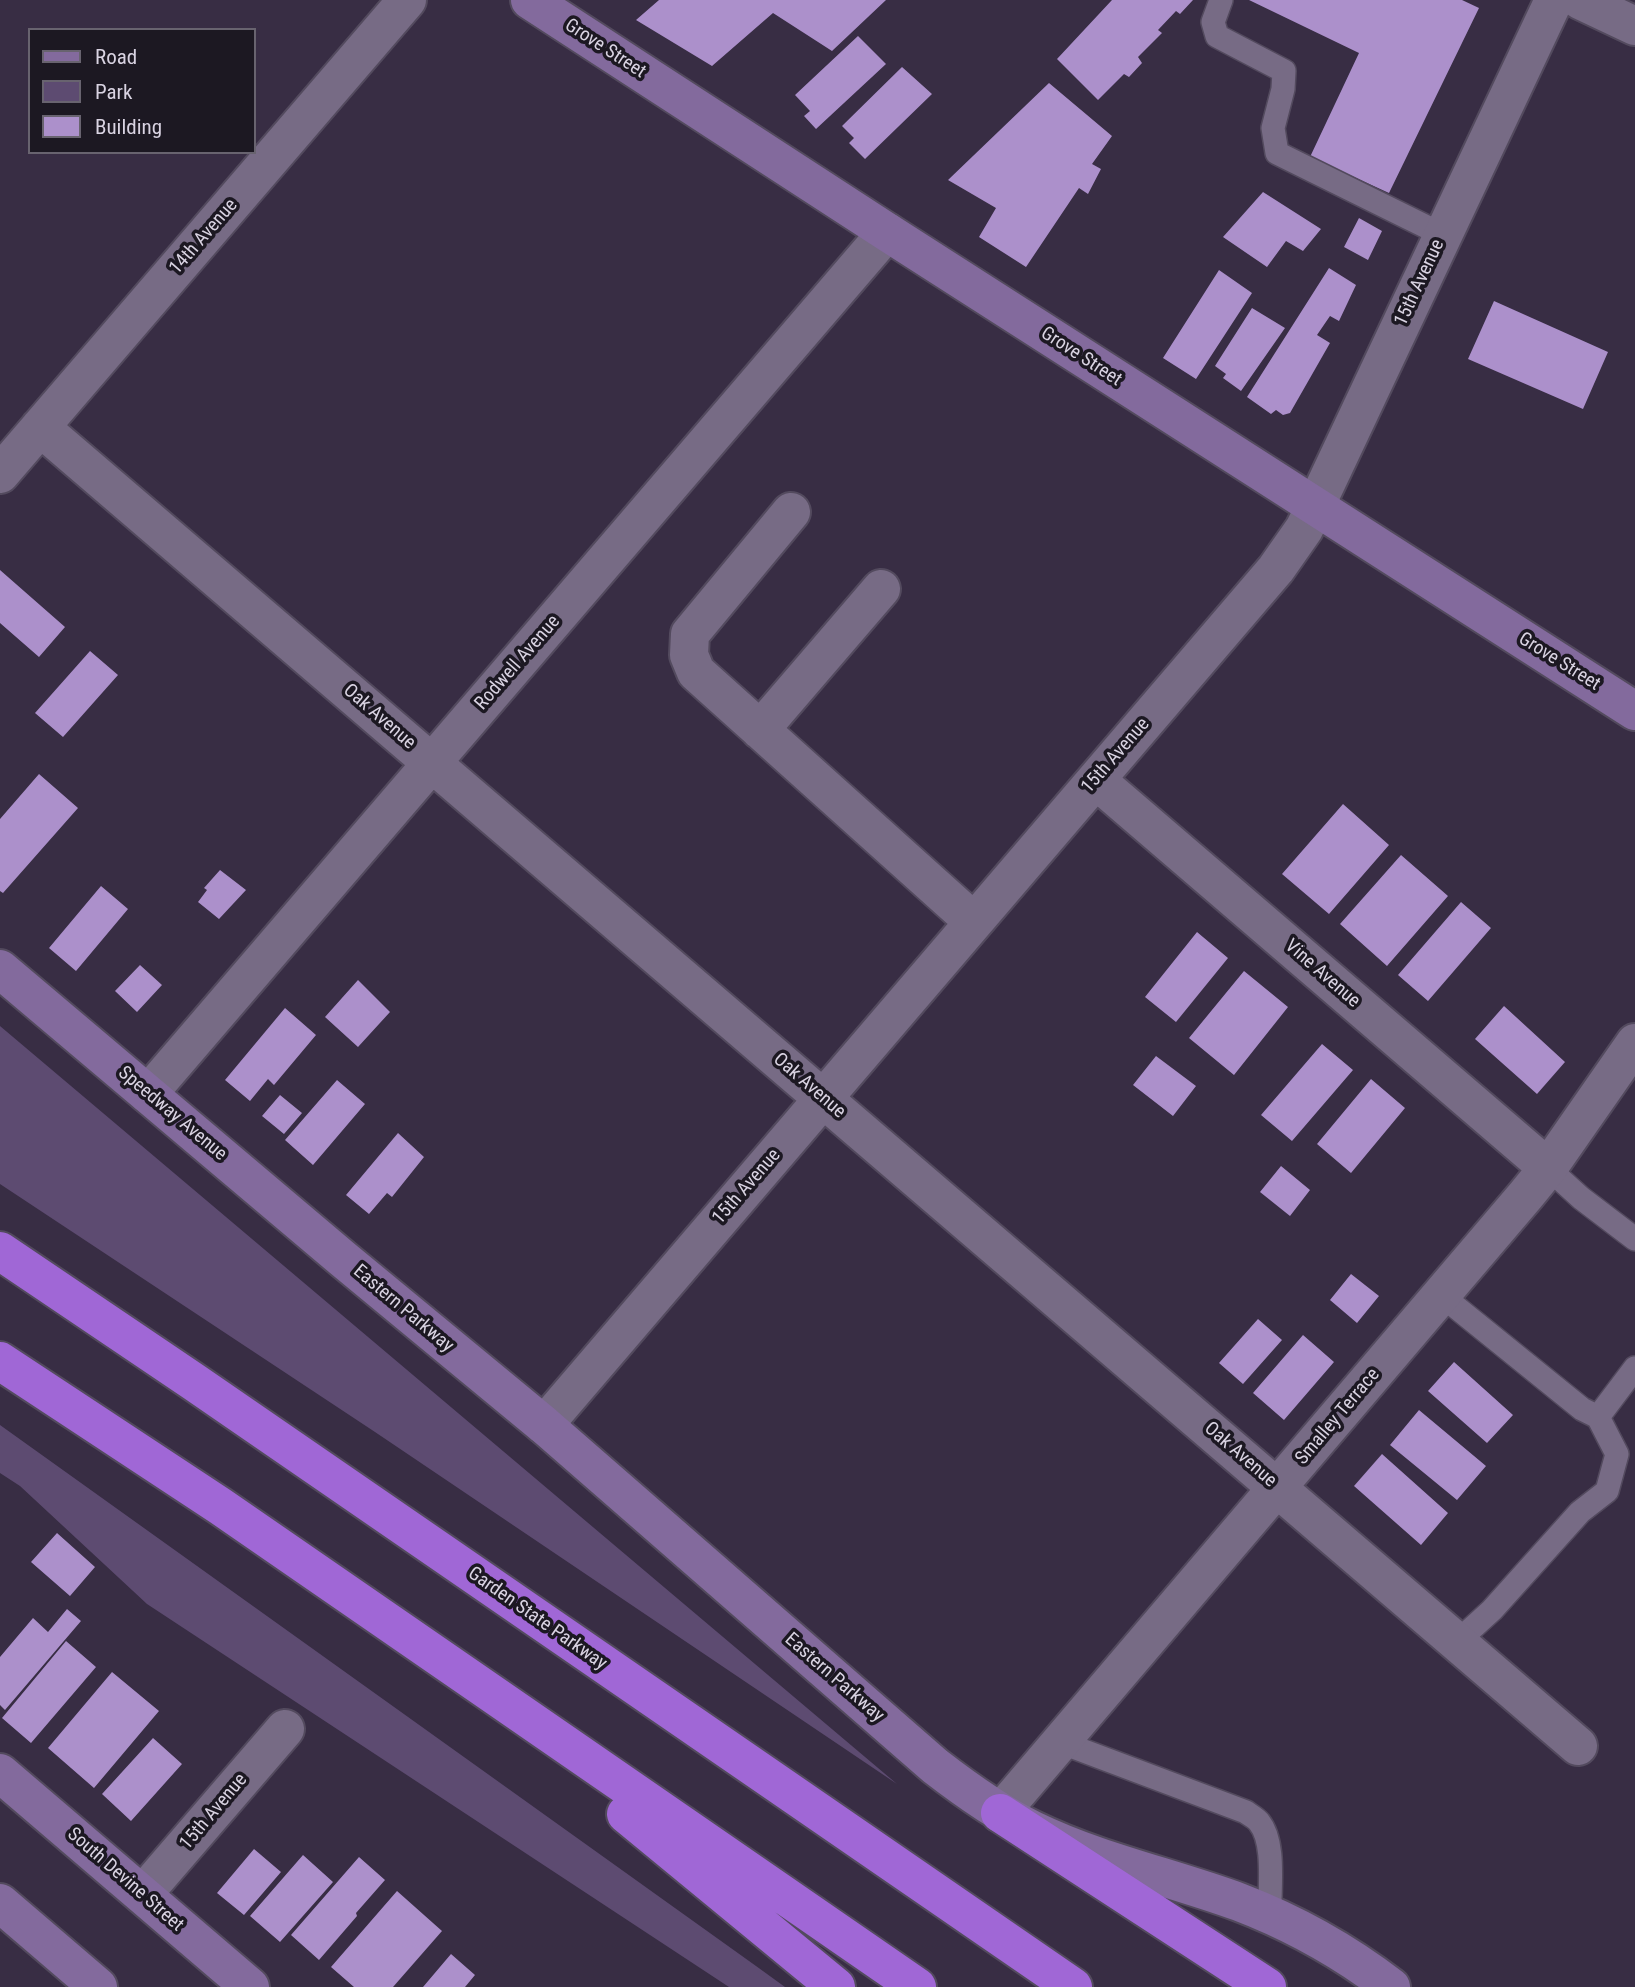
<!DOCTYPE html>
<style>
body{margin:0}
#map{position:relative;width:1635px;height:1987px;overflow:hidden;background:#382d44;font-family:"Roboto Condensed",sans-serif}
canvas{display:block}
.legend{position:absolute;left:28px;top:28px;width:228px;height:126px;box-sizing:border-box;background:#1c1822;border:2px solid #68636f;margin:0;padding:9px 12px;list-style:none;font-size:21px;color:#d9d3e2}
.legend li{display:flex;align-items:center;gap:14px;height:35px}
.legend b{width:35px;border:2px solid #68636f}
</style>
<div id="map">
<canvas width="1635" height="1987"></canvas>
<ul class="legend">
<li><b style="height:9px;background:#836a9d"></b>Road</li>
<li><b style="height:19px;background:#5d4b71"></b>Park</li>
<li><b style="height:19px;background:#ac90cb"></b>Building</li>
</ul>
</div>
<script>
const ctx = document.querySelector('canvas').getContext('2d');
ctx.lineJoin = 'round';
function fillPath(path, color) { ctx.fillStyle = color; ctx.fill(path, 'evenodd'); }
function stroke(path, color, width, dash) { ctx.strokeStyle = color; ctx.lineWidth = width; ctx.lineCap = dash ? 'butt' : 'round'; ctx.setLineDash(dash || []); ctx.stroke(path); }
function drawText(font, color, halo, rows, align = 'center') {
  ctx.font = font + ' "Roboto Condensed",sans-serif'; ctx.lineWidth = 7; ctx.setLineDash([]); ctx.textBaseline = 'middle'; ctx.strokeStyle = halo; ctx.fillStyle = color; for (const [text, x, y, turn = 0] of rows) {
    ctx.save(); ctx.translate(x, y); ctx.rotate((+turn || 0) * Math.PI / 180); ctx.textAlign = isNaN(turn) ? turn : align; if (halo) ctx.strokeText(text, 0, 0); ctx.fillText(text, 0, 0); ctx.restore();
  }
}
fillPath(new Path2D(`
 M0,1026l897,758 -522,-352 -375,-248z
 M0,1425l756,541 29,21h-56l-582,-383 -127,-118 -20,-13z`), '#5d4b71');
fillPath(new Path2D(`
 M659,0h227l-54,51 -59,-38 -61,53 -76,-46z
 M1112,0h81l-13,14 -4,-3 -18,19 4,3 -24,24 4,6 -13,14 -5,-3 -26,26 -41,-41z
 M1249,0h213l17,8 -90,185 -79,-36 49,-104z
 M858,36l28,28 -70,65 -12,-13 6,-5 -15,-16z
 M902,67l30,27 -67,65 -16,-16 5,-5 -12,-12z
 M1049,83l63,53 -20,28 9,5 -13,25 -9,-6 -53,79 -47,-30 17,-29 -48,-28z
 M1263,192l58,37 -18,22 -17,-10 -19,26 -44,-30z
 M1359,218l23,13 -14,29 -24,-13z
 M1329,268l27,17 -17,36 -9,-5 -13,19 13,8 -40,70 -7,2 -7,-5 -5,4 -24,-17z
 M1219,270l33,23 -56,86 -33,-21z
 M1494,301l114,51 -25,57 -115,-50z
 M1252,308l33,20 -44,63 -18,-13 3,-4 -11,-8z
 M0,570l65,57 -26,30 -39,-34z
 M90,651l28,24 -55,62 -28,-24z
 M39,774l39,34 -75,85 -3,-2v-72z
 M1343,804l46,41 -60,69 -47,-40z
 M1401,855l47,41 -61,70 -47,-42z
 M220,870l26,20 -27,29 -21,-17 9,-12 -3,-2z
 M101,886l27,23 -52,62 -27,-23z
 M1461,902l30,26 -63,73 -30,-26z
 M1197,932l31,26 -52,64 -31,-25z
 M140,965l22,20 -25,27 -22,-21z
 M1244,971l44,36 -54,68 -45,-37z
 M358,980l32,32 -32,35 -33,-30z
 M1504,1006l61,56 -28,32 -62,-55z
 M285,1008l31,27 -42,50 -6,-6 -18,22 -25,-21z
 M1322,1044l31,26 -61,71 -31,-26z
 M1156,1056l40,30 -23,30 -40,-31z
 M1371,1079l34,29 -54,65 -34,-29z
 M337,1080l28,24 -52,61 -28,-25z
 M280,1095l22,18 -18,21 -22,-18z
 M398,1133l26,24 -32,40 -5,-4 -18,21 -23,-19z
 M1281,1166l29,24 -20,26 -30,-24z
 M1351,1274l28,22 -22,27 -27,-23z
 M1258,1319l24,21 -39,44 -24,-21z
 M1303,1335l31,27 -50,58 -31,-27z
 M1454,1362l59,53 -26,28 -59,-52z
 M1419,1410l67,56 -29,34 -67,-55z
 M1382,1454l66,59 -27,32 -67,-59z
 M57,1533l38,34 -25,29 -39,-34z
 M67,1609l14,12 -76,89 -5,-5v-48l33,-39 15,14z
 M66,1641l30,26 -65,76 -29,-25z
 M112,1672l47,39 -65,77 -46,-40z
 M153,1738l29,26 -51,57 -29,-27z
 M254,1849l27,23 -37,43 -27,-22z
 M303,1855l30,27 -53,60 -30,-26z
 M359,1857l26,23 -29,33 1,3 -38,44 -28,-25z
 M397,1891l45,40 -49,56h-39l-23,-20z
 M451,1954l24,21 -10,12h-42z`), '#ac90cb');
const service = new Path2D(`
 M1221,0l-8,22 4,14 67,35 -1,18 -10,39 4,25 166,82
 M1548,1168l33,30 54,41
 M1441,1295l141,114 16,8 37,-49
 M1457,1642l35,-32 88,-98 27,-21 10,-37 -19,-37
 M1060,1742l186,70c4,3 10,6 13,10 17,21 10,66 11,92`);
const minor = new Path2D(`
 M1580,0l55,26
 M40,427l1538,1319
 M0,474l407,-474
 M791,512l-101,122 -1,21 7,17 278,250
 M760,730l121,-141
 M1096,780l452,388
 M148,1094l739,-862
 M544,1425l732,-856 28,-40 11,-22 239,-507
 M1000,1813l526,-618 22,-27 87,-125
 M143,1894l142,-165`);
const secondary = new Path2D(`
 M530,0l357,232 748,479
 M0,969l343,290 201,166 391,341c31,24 63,47 98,64 66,32 138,47 206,72 55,21 105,49 152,85
 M0,1773l250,214
 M0,1903l98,84`);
const motorway = new Path2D(`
 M0,1251l194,131 879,605
 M0,1361l220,145 697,481
 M1000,1813l267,174
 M626,1814l210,173`);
stroke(service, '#534a5e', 26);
stroke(minor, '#534a5e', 42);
stroke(secondary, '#534a5e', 42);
stroke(motorway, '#534a5e', 42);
stroke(service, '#776b85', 23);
stroke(minor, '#776b85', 38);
stroke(secondary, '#836a9d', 38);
stroke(motorway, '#a067d6', 38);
drawText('19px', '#d9d3e2', '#1c1822', [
 ["Grove Street",605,49,33],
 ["14th Avenue",204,237,-49],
 ["15th Avenue",1420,283,-65],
 ["Grove Street",1081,357,33],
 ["Grove Street",1559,662,32],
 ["Rodwell Avenue",518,663,-49],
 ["Oak Avenue",379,717,41],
 ["15th Avenue",1116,756,-49],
 ["Vine Avenue",1322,974,41],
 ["Oak Avenue",809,1086,41],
 ["Speedway Avenue",172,1114,40],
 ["15th Avenue",747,1187,-49],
 ["Eastern Parkway",403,1309,40],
 ["Smalley Terrace",1338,1417,-50],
 ["Oak Avenue",1240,1455,41],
 ["Garden State Parkway",537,1619,35],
 ["Eastern Parkway",834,1678,41],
 ["15th Avenue",214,1812,-50],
 ["South Devine Street",125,1880,41]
]);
</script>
